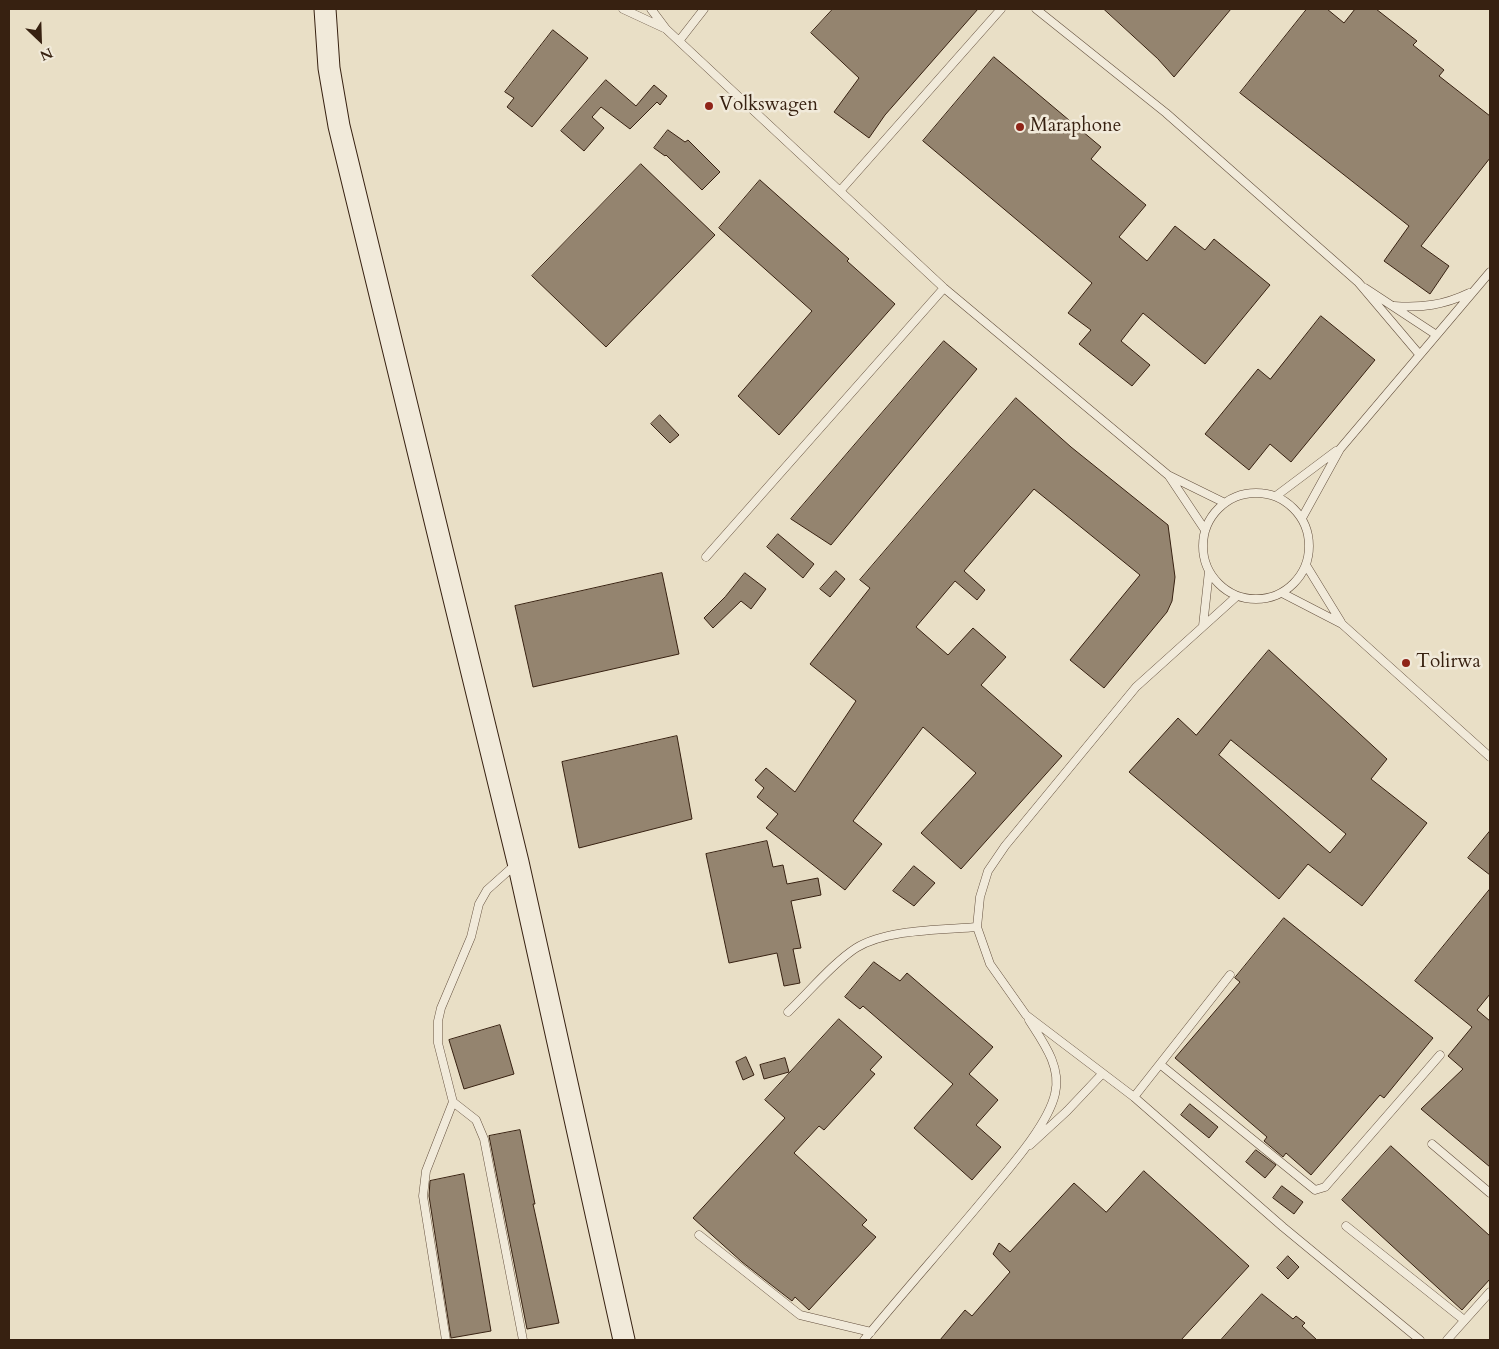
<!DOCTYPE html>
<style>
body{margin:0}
#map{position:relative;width:1499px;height:1349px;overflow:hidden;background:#e9dfc6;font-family:Cardo,serif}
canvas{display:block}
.frame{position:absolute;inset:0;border:10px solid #372111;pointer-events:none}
.north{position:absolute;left:15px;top:15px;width:50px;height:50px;-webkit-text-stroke:4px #f1eada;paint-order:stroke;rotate:156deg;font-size:14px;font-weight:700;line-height:20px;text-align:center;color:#372111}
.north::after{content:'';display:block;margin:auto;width:18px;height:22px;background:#372111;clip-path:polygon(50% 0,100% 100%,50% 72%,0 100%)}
</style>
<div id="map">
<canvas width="1499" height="1349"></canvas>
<div class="frame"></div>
<div class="north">N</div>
</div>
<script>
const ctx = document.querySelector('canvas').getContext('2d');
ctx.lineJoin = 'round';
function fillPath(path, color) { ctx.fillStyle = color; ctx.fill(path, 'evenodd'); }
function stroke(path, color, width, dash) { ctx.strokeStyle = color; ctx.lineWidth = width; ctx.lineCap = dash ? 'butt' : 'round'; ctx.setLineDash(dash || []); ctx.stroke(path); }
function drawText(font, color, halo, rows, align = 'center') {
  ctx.font = font + ' Cardo,serif'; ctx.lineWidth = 5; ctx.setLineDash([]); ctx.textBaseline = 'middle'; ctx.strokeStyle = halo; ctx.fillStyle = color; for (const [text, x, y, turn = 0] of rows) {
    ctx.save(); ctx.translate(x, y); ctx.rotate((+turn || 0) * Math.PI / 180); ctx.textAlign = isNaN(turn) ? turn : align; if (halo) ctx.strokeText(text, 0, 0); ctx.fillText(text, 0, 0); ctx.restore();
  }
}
const building = new Path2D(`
 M833,9h145l-93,106 -16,23 -35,-26 25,-34 -48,-45z
 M1104,9h127l-57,68 -16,-18z
 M1307,9h20l17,14 11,-14h21l41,32 -4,4 31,25 -5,6 51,40v42l-69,88 28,20 -19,28 -46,-33 25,-35 -169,-133z
 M553,30l35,28 -56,69 -25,-20 7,-9 -9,-6z
 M994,57l107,90 -10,12 55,46 -27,32 28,24 28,-35 30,24 9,-11 56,46 -65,79 -62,-51 -22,28 29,24 -18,21 -53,-42 12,-14 -23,-17 24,-30 -169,-142z
 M606,80l30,26 18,-21 13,11 -7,9 -3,-3 -27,27 -29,-22 -9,10 12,11 -20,23 -23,-20z
 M668,130l17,12 3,-2 32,32 -18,18 -36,-35 -1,1 -11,-8z
 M641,164l74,71 -109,112 -74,-71z
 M760,180l89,79 -2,2 48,43 -116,131 -41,-39 74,-85 -93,-83z
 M1321,316l54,44 -84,102 -21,-18 -21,26 -44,-36 53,-65 12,10z
 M944,341l33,28 -146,176 -40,-26z
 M1016,398l55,49 97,78 7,52 -3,24 -5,11 -63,76 -34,-28 70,-85 -106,-86 -70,82 21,19 -8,10 -22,-19 -39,46 32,28 25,-27 33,29 -25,28 81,71 -101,113 -40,-36 55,-60 -53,-46 -70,94 29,23 -37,46 -79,-62 12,-14 -21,-17 7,-9 -9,-8 11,-12 29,24 61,-91 -46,-37 60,-76 -10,-8z
 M660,415l19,20 -9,8 -19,-19z
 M778,534l36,30 -11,14 -36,-31z
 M836,571l9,8 -15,18 -10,-8z
 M662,573l17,81 -146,33 -18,-81z
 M745,573l21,16 -15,20 -10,-8 -28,27 -9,-10 21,-21z
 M1269,650l118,109 -16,20 56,44 -65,83 -54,-42 -29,35 -150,-127 49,-54 18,17zM1231,740l115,94 -16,19 -111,-98z
 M677,736l15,83 -113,29 -17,-86z
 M1490,831v44l-22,-17z
 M767,841l6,26 10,-2 4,19 31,-6 3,17 -30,6 10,47 -8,1 7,34 -16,3 -7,-33 -48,10 -23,-109z
 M914,866l21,17 -21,23 -21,-15z
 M1490,889v105l-13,16 13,11v146l-69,-58 42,-40 -15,-13 24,-29 -57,-46z
 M1284,918l149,120 -49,60 -4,-3 -69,80 -25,-22 -3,4 -19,-16 3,-4 -92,-79 65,-76 -5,-4z
 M874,962l26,19 7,-8 86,74 -24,27 29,26 -22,25 25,22 -29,33 -58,-52 39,-44 -90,-78 -3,3 -15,-12z
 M839,1019l43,38 -12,13 5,4 -39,43 -12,13 -5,-4 -25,27 73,67 -5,5 14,12 -67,73 -14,-13 -3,4 -50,-39 -49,-44 92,-100 -20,-18z
 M500,1025l14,49 -50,15 -15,-49z
 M746,1057l8,18 -11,5 -7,-18z
 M785,1058l4,14 -25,7 -4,-14z
 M1190,1104l28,23 -9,11 -28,-23z
 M520,1130l15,74h-2l26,119 -32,6 -38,-193z
 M1391,1146l99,90v43l-28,31 -120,-110z
 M1256,1150l20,15 -11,13 -19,-16z
 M1144,1171l105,95 -68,74h-241l25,-30 7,6 38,-44 -17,-18 6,-11 11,9 64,-69 32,29z
 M464,1174l27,157 -40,7 -22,-142 1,-15z
 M1282,1186l21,16 -9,12 -21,-16z
 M1288,1256l11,11 -11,12 -11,-11z
 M1262,1294l31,25 3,-3 9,7 -3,3 15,14h-96z`);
fillPath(building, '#94846f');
stroke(building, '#372111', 1);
const service = new Path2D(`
 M623,9l41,19
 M651,9l15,20 278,259 224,187 57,28
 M1036,9l130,104 192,169 61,72
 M679,41l25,-32
 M840,191l161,-182
 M1365,288l70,46
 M1394,306c28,2 50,-1 75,-13
 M1169,476l36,54
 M1203 546a53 53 0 1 1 106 0a53 53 0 1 1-106 0Z
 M1276,496l60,-45
 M1302,518l38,-69 150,-177
 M706,557l238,-269
 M1306,565l35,57
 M1282,593l60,31 148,133
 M1237,596l-101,91 -131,159 -17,25 -8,26 -3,30 13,37 36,51 108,82 149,130 137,113
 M1203,626l6,-55
 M788,1012c20,-19 46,-50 68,-64 31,-19 85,-18 121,-21
 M1161,1065l154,125 10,-3 115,-132
 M1134,1097l96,-122
 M453,1102l23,18 8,19 39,201
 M1432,1144l58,49
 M1030,1145l37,-34 35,-37
 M1346,1226l118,94
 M699,1235l101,80 71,17
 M446,1340l-23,-144 3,-25 27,-69 -15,-59v-22l3,-13 30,-71 8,-33 8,-14 29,-26
 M864,1340c42,-51 86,-100 128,-151 20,-24 56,-65 63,-95 7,-27 -12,-52 -26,-74
 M1447,1340l43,-48`);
const secondary = new Path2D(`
 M325,9l4,59 10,58 179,736 106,478`);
stroke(service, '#64503e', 9);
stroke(secondary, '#372111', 23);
stroke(service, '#f1eada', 8);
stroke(secondary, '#f1eada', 21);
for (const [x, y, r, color] of [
 [709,106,5,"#8f2418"],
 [1020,127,5,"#8f2418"],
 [1406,663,5,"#8f2418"]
]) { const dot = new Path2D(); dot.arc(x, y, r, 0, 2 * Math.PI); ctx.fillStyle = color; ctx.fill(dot); stroke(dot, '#f1eada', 2); }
drawText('19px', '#372111', '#f1eada', [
 ["Volkswagen",719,106],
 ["Maraphone",1030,127],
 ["Tolirwa",1416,663]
], 'left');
</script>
